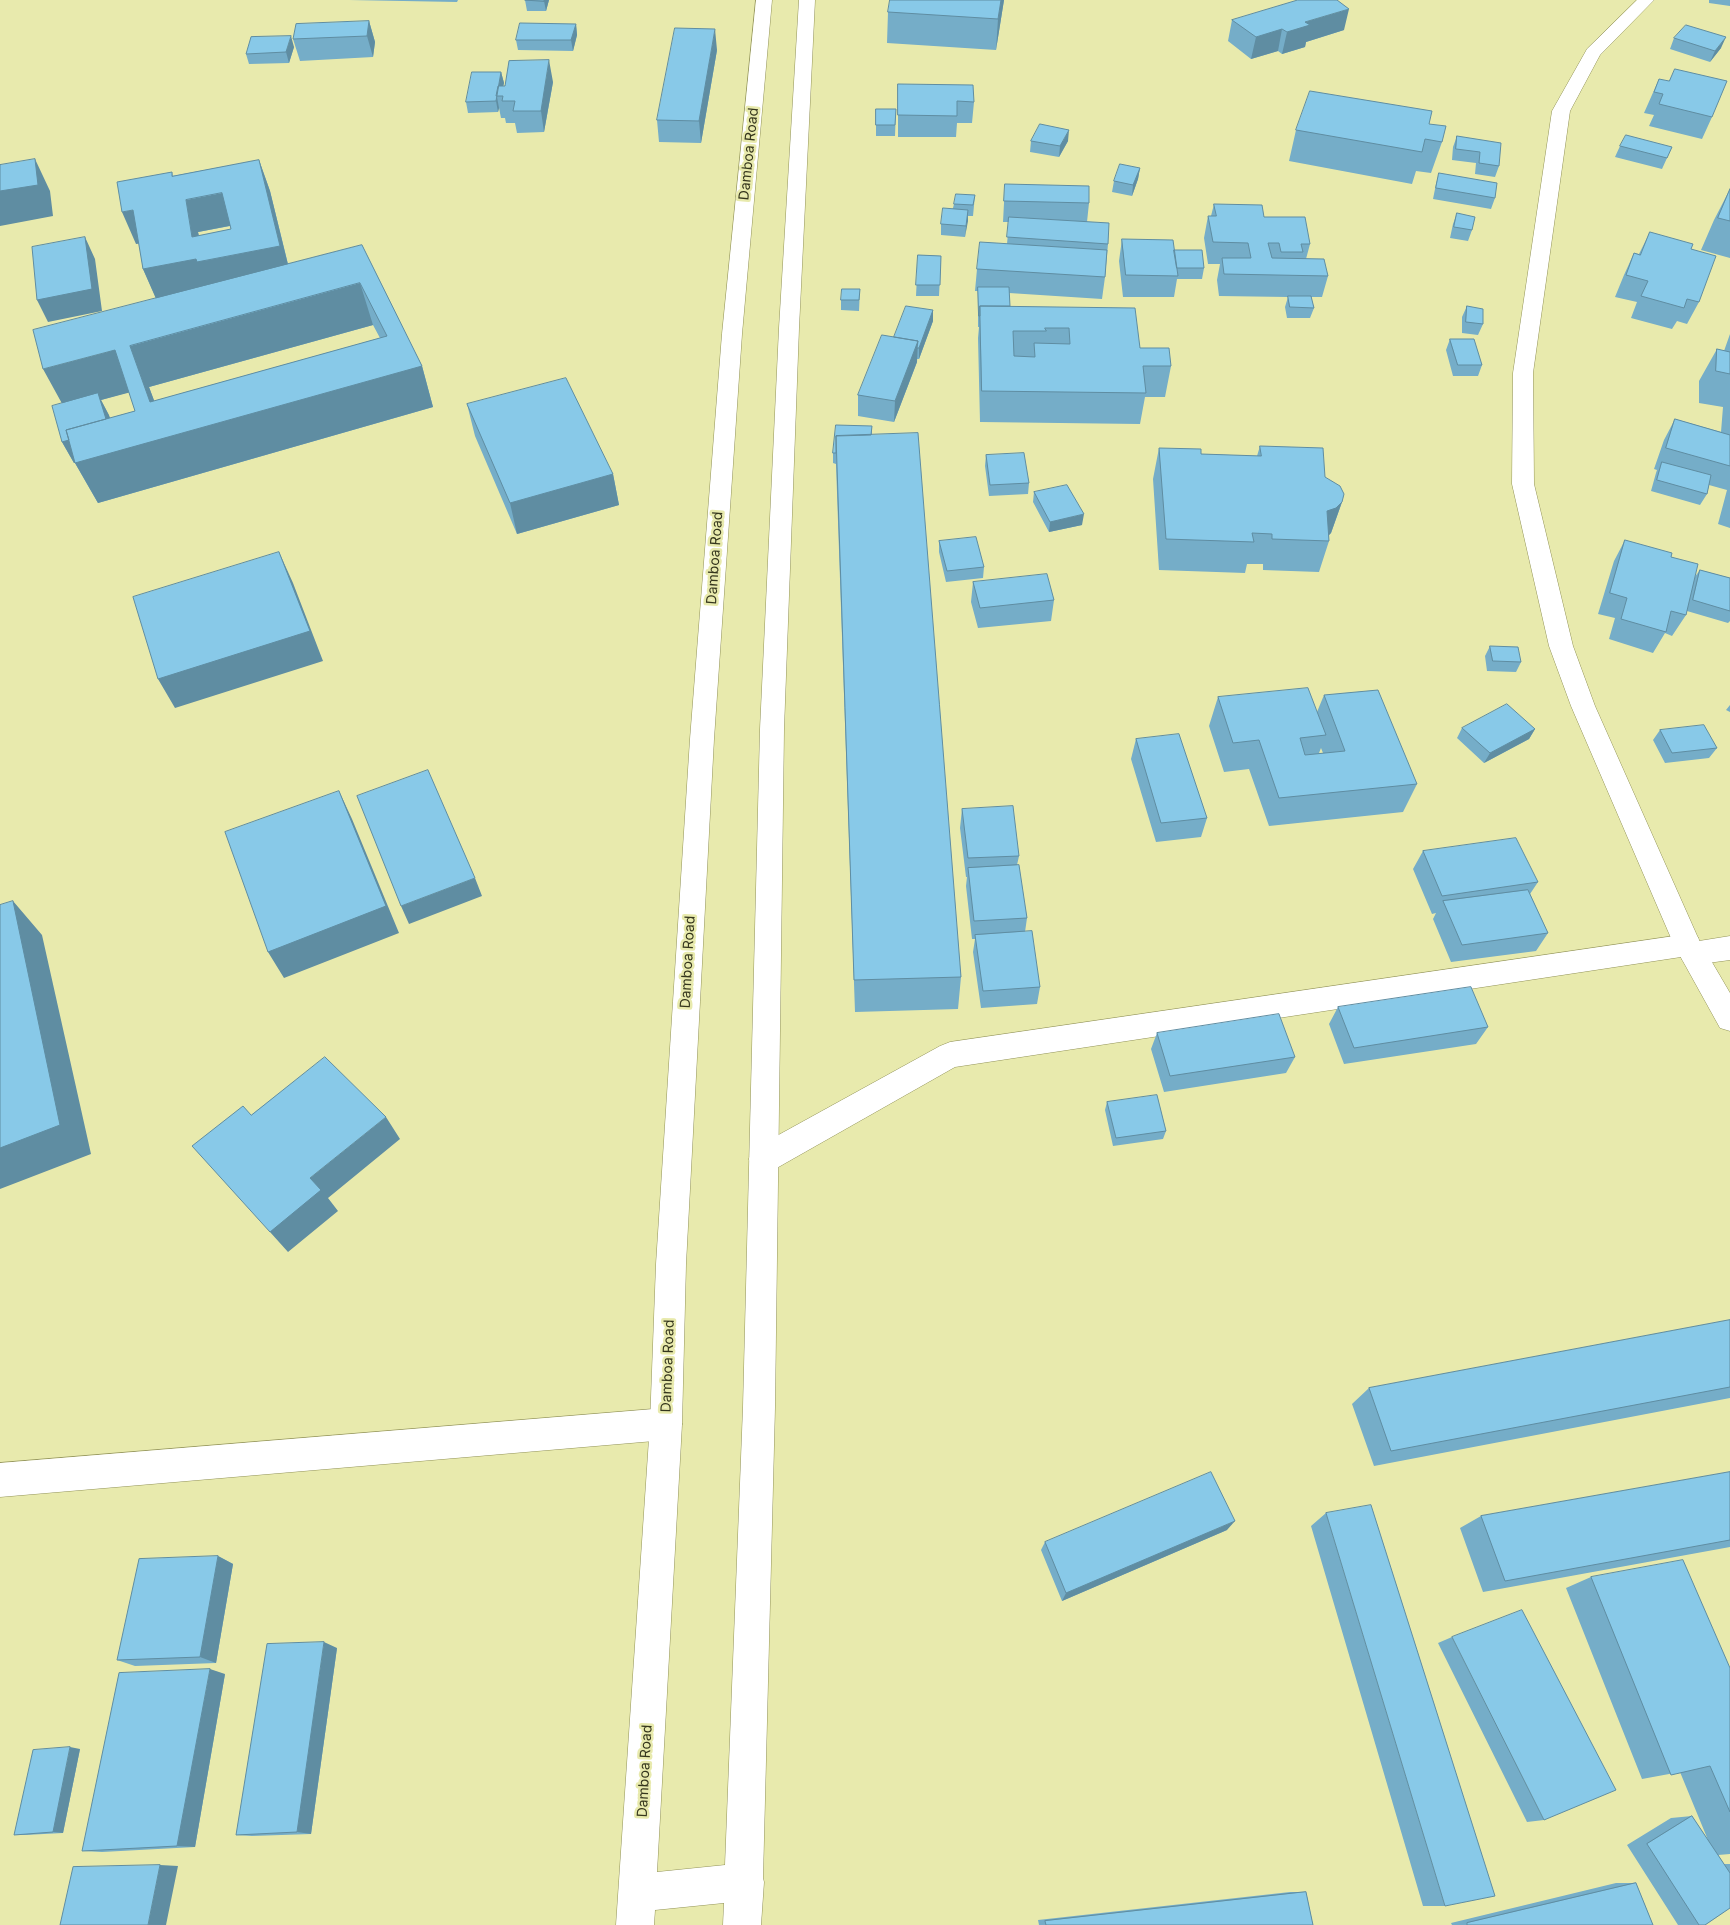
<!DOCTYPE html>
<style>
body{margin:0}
canvas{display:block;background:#e8eaad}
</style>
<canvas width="1730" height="1925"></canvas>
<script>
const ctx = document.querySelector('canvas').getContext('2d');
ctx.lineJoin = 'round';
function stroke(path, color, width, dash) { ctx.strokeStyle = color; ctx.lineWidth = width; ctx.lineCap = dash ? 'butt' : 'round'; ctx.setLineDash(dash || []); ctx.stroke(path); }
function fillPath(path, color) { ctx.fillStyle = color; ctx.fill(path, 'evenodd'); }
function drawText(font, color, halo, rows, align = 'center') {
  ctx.font = font + ' Inter,sans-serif'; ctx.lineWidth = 5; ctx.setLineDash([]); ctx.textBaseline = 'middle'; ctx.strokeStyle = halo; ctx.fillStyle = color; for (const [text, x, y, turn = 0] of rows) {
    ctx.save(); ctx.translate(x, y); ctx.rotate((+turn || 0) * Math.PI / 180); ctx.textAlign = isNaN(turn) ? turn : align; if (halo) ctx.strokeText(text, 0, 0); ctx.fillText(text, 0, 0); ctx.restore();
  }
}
const minor = new Path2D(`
 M1688,934l10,3 1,4 31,-5v24l-37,5 -10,-4 -2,-4 -726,110 -180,102 -11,4 -11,-4 -4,-10 4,-10 187,-103 10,-4z
 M666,1408l12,4 4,12 -4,12 -12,4 -666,57v-34z`);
const tertiary = new Path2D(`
 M1637,0h17l-54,55 -30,56 -37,262 1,111 39,162 22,60 104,234 31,53v38l-10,-3 -46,-83 -103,-239 -22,-60 -37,-162 1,-111 39,-262 35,-62z`);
const primary = new Path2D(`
 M756,0h16l-30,334 -28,405 -28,525 -4,160 -25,448 68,-7 18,-458 17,-678 19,-401 20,-328h16l-16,328 -15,401 -9,678 -12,471 1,4 -3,43h-38l1,-22 -69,7 -1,15h-38l34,-501 6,-160 34,-525 32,-405z`);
stroke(minor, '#929359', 1);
stroke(tertiary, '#929359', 1);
stroke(primary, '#929359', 1);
fillPath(minor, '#fff');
fillPath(tertiary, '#fff');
fillPath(primary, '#fff');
fillPath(new Path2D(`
 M349,0h109l-1,2z
 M525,0h24l-3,11h-19z
 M1004,0l-8,50 -109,-7 1,-31z
 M1709,0h21v6l-21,-3z
 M1232,20l112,10 -38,12 -1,5 -23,7 -4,-3 -27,8 -23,-18z
 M369,21l6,21 -2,15 -73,4 -7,-22z
 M576,24l1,11 -4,16 -55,-1 -2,-10z
 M1674,38l47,10 -11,14 -40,-13z
 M294,47l-5,16 -40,1 -3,-10z
 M717,50l-16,93 -42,-1 -2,-22z
 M501,72l3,11 -1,3 50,-4 -9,50 -27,1 -2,-10h-9l-1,-5h-4l-2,-10 -1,4 -30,1 -2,-11z
 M1659,79l53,38 -10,22 -53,-13 5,-11 -10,-2z
 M898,84l76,18 -2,21h-15l-1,14h-58z
 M876,109h20l-1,27h-19z
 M1429,124l13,18 -11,31 -15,-2 -4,13 -123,-23 7,-31z
 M1457,136l42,30 -4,11 -20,-3 1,-11 -24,-3 1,-13z
 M1031,141h37l-9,16 -29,-5z
 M1620,146l52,1 -10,22 -47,-12z
 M259,160l11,31 18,73 74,-19 60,121 11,41 -335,96 -23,-40h-1l-12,-21v-39l94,-105 -13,-29 -4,-26 -3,1 36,-72 1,4zM230,226l1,3 -32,7 -1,-4zM373,325l7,13 -226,63 -5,-14zM129,392l6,19 -25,7 -9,-18z
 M1140,168l-2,11 -6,17 -20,-4 2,-11z
 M1439,173l56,25 -4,11 -58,-10 3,-15z
 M1005,184l84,19 -2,19 21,22 -3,33 -3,22 -93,-6 1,13 130,42 31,18 -6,31h-20l-5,27 -160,-2 -2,-84 1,-11h-1v-36h-3l2,-22 30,-25 2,-22h-6z
 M1730,189v69l-29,-8 13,-30z
 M975,195l-2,21h-5l-3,21 -24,-2v-11l12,-16 1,-4z
 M1214,204l50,13 46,27 -4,15 22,17 -6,21h-11l3,11 -4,10h-23l-2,-11 3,-10 -69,-1 -2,-16 3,-16h-12l-4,-26 4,-22h3z
 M1457,213l15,17 -4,11 -18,-3 3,-14z
 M1650,232l41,17 8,53 -12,22 -10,-3 -5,8 -41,-11 6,-16 -22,-5 9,-22 10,-22 5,1z
 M1122,239l52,11 30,18 -2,11h-25l-3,18h-51l-4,-36z
 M918,255l23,1 -2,40h-23z
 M860,289l-1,22 -18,-1v-10z
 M1467,306l16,18 -5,11 -16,-2v-16z
 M933,310v11l-14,38h-2v3l-23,60 -36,-6v-21l36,-58z
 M1730,334v194l-12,-4 9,-34 -18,-5 -2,9 -7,11 -49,-14 5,-18 1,-3 -3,-1 10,-29 11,-21 46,13 2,-25 -24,-4v-22l18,-32 7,2z
 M1450,339l32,26 -4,11h-25l-7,-26z
 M467,404l146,70 6,31 -102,29 -42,-98z
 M872,426v9l89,542 -3,32 -103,3 -19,-548 -3,-1v-10z
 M1260,446l65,31 17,25 -11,31 -2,2v6l-10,31 -56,-2v-6h-16l-2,9 -86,-3 -6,-91 6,-31 42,6 56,2z
 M986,455l43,28 -1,11 -39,2 -4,-30z
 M1034,492l48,33 -33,7 -16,-30z
 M1625,540l46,17 23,21 6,-8 30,8v43l-2,2 -41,-12 -1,4 -14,21 -7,-3 -12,20 -44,-14 6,-21 -17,-4 16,-53z
 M939,541l45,26 -1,11 -37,4 -7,-30z
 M973,582l81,18 -3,21 -73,7 -7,-26z
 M1490,646l31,16 -5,10 -29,-1 -2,-15z
 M1324,695l93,89 -14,28 -134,14 -20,-57 -25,3 -15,-46 9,-29 99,15zM1321,748l2,5h-4z
 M1730,705v7l-4,-2z
 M1462,728l73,1 -6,10 -45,24 -27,-25z
 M1660,730l57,18 -8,10 -44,5 -12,-23z
 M1136,739l71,79 -6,19 -45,5 -25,-83z
 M962,809l57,47 -2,9 10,53 -2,14 15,55 -3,17 -56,4 -8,-56 2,-13h-3l-6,-53 1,-9h-1l-6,-49z
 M1423,851l115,31 -8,12 18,39 -12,18 -85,11 -18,-43 3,-6 -4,1 -19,-45z
 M1338,1007l150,20 -12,17 -132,20 -15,-40z
 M1157,1033l138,24 -9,16 -122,19 -13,-43z
 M1107,1102l59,29 -3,8 -50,7 -8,-36z
 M1730,1320v78l-356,68 -22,-62 17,-16z
 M1730,1472v75l-247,45 -23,-64 21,-12z
 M1326,1513l119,393h-22l-112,-380z
 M1227,1530l-165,71 -21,-51 4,-8z
 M218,1556l15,8 -17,99 -81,3 -18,-6z
 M1591,1577l139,91v186l-12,1 6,9h6v44l-25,17h-27l-51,-80 44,-27 21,-2 16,24 -28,-68 -38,7 -76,-191z
 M1452,1637l92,183 -17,2 -89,-179z
 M337,1648l-26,186 -59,2 -16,-1z
 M225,1674l-30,173 -93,5 -20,-1z
 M80,1749l-17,84 -38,2h-11z
 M1616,1883h20l17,42h-201l-1,-2z
 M1290,1892h16l7,33h-274l-1,-5z`), '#75adc8');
fillPath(new Path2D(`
 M544,0h5l-3,11 -2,-10z
 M1001,0h3l-8,50 2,-31z
 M1349,9l-5,21 -38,12 -1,5 -23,7 5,-22 18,-10z
 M369,21l6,21 -2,15 -6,-21z
 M576,24l1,11 -4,16 -2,-11z
 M715,29l2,21 -16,93 -2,-22z
 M1282,29l-4,22 -27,8 5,-22z
 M291,36l3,11 -5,16 -3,-11z
 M1726,37l-5,11 -11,14 5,-11z
 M549,60l4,22 -9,50 -3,-21z
 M501,72l3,11 -3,13h-4z
 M497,97l2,11 -1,4 -2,-11z
 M1069,130l-1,11 -9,16 1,-11z
 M35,159l15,32 3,25 -53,10v-35z
 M259,160l11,31 21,86 -134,24 -14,-32 53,-10 -10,-59 36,-7 12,32 -36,7 6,29 76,-15z
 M1140,168l-2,11 -6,17 1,-11z
 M133,210l14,32 -11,2 -14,-32z
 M968,210v11l-3,16 1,-11z
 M85,237l10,22 7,52 -54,11 -11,-22z
 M360,283l13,42 -224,62 19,50 254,-71 11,41 -335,96 -23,-40h-1l-12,-21 3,-33 -22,-40 72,-19 20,41 -34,9 8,15 11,35 30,-48 -20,-56z
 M933,310v11l-14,38v-11z
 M918,341l-1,21 -23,60 1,-21z
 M613,474l6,31 -102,29 -7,-31z
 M1342,502l-11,31 -6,6 2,-28z
 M1084,514l-2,11 -33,7 1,-10z
 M279,552l14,31 30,78 -148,47 -17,-29z
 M1535,729l-6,10 -45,24 6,-10z
 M339,791l13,28 47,114 -115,45 -16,-26z
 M475,878l7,18 -73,28 -8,-18z
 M13,901l29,34 49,219 -91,35v-41z
 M386,1117l14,22 -72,59 10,13 -50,41 -18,-20 40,-54z
 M1235,1521l-8,9 -165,71 4,-8z
 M218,1556l15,8 -17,99 -16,-6z
 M324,1642l13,6 -26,186 -14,-2z
 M210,1669l15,5 -30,173 -18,-1z
 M70,1747l10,2 -17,84 -10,-1z
 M160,1865l18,1 -12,59h-18z`), '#5f8da2');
const building = new Path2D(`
 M525,0h19v1z
 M890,0h111l-3,19 -110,-7z
 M1298,0h39l12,9 -44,13 5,3 -23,7 -5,-3 -26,8 -24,-17z
 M369,21l-2,15 -74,3 3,-15z
 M520,23l56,1 -5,16h-55z
 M1686,25l40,12 -11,14 -41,-13z
 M675,28l40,1 -16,92 -42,-1z
 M291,36l-5,16 -40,2 5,-17z
 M549,60l-8,51h-28l2,-10h-13l1,-5h-7l2,-10h7l4,-25z
 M1675,69l52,12 -15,36 -53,-13 4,-10 -9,-2 5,-13 10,2z
 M472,72h29l-5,29 -30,1z
 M898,84l75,1 1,17 -17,-1v15l-59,-1z
 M1310,91l122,20 -3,13 17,2 -4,16 -17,-3 -3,13 -126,-22z
 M876,109h20l-1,16h-19z
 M1040,124l29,6 -9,16 -29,-5z
 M1626,135l46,12 -5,11 -47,-12z
 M1457,136l44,7 -2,23 -20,-3 1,-11 -24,-3z
 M35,159l3,26 -38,6v-26z
 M259,160l21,86 -83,16 -1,-3 -53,10 -10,-59 -11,2 -5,-30 55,-10v4zM222,193l9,36 -39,8 -6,-37z
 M1120,164l20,4 -7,17 -19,-4z
 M1439,173l58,10 -2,15 -59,-10z
 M1005,184l84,2v17l-85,-2z
 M1730,189v32l-12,-3z
 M956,194l19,1 -2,10 -19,-1z
 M1214,204l48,1 2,12h41l5,27h-9l2,8h-22l-2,-9h-11l4,15 52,1 4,17 -104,-2 -2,-16h29l-3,-15 -35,-1 -5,-26h8z
 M943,208l25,2 -2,16 -25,-2z
 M1457,213l18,4 -3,13 -18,-3z
 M1009,217l100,6 -1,21 -101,-7z
 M1650,232l43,12 -2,5 25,7 -17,46 -12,-3 -3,9 -43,-12 7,-15 -22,-6 8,-22 6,2z
 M85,237l7,52 -55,11 -5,-53z
 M1122,239l51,1 5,36 -52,-1z
 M980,242l127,8 -2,27 -128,-8z
 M362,245l60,121 -347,97 -9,-33 69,-19 -20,-61 -72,19 -10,-39zM360,283l27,53 -237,66 -20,-56z
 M1174,250h28l2,18h-27z
 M918,255l23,1 -1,29h-24z
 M978,287h31l1,19h-30v10h-1z
 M842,289h18l-1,11h-18z
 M1288,296h23l3,12 -24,-1z
 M906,306l27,4 -14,38h-2l1,-7 -24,-4z
 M980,306l155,2 5,40h29l2,18h-28l3,27 -164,-2zM1045,328h24l1,16 -36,-1 1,14 -21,-1 -1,-25h33z
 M1467,306l16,3v15l-17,-2z
 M882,335l36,6 -23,60 -37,-6z
 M1450,339h24l8,26h-24z
 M1717,349l13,3v22l-14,-3z
 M566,378l47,96 -103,29 -43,-99z
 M98,393l8,26 -40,11 3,10 -7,2 -10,-36z
 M1675,419l55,16v31l-64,-18z
 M836,425l36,1 -1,9 -35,1v17h-3z
 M918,433l43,544 -107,3 -18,-544z
 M1260,446l63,2 2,29 15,9 4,8 -2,8 -6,6 -9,3 2,30 -57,-2v-5l-20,-1 2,9 -88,-3 -7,-91 42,1v5l60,2z
 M1024,453l5,30 -39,2 -4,-30z
 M1662,462l49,13 -4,19 -50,-14z
 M1067,485l17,29 -34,8 -16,-30z
 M976,537l8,30 -37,4 -8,-30z
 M1625,540l47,13 -1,4 27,7 -12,51 -15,-4 -5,21 -45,-13 6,-21 -17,-5z
 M279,552l31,79 -152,48 -25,-82z
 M1700,570l30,8v33l-37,-11z
 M1047,574l7,26 -74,8 -7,-26z
 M1490,646l28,1 3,15 -28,-1z
 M1308,688l18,47 -26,3 5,17 40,-4 -21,-56 54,-5 39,94 -138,14 -20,-58 -26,3 -15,-46z
 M1507,704l28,25 -45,24 -28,-25z
 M1704,725l13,23 -45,5 -12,-23z
 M1179,734l28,84 -46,5 -25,-84z
 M428,770l47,108 -74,28 -44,-110z
 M339,791l47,115 -118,46 -43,-120z
 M1013,806l6,50 -51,2 -6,-49z
 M1516,838l22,44 -96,14 -19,-45z
 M1019,865l8,53 -53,3 -6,-53z
 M1528,890l20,43 -86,12 -19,-44z
 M13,901l47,224 -60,23v-243z
 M1032,931l8,56 -57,4 -8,-56z
 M1471,987l17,40 -134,21 -16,-41z
 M1279,1014l16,43 -125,19 -13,-43z
 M325,1057l61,60 -76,61 11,12 -51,42 -78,-86 51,-40 8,9z
 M1157,1095l9,36 -50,7 -9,-36z
 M1730,1320v67l-339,64 -22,-63z
 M1211,1472l24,49 -169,72 -21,-51z
 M1730,1472v68l-225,41 -24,-65z
 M1371,1505l124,391 -50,10 -119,-393z
 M218,1556l-18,101 -83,3 22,-101z
 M1683,1560l47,108v144l-20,-46 -39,9 -80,-198z
 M1522,1610l94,180 -72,30 -92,-183z
 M324,1642l-27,190 -61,3 31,-191z
 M210,1669l-33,177 -95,5 37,-178z
 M70,1747l-17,85 -39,3 19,-85z
 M1692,1816l38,57v35l-25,17h-6l-52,-81z
 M160,1865l-12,60h-88l13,-58z
 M1636,1883l17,42h-186v-2z
 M1306,1892l7,33h-267l-1,-4z`);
fillPath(building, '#88c9e8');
stroke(building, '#5f8da2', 1);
drawText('14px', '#35361d', '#e8eaad', [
 ["Damboa Road",749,154,-84],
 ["Damboa Road",715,558,-86],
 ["Damboa Road",688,962,-87],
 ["Damboa Road",668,1366,-88],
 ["Damboa Road",645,1771,-87]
]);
</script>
